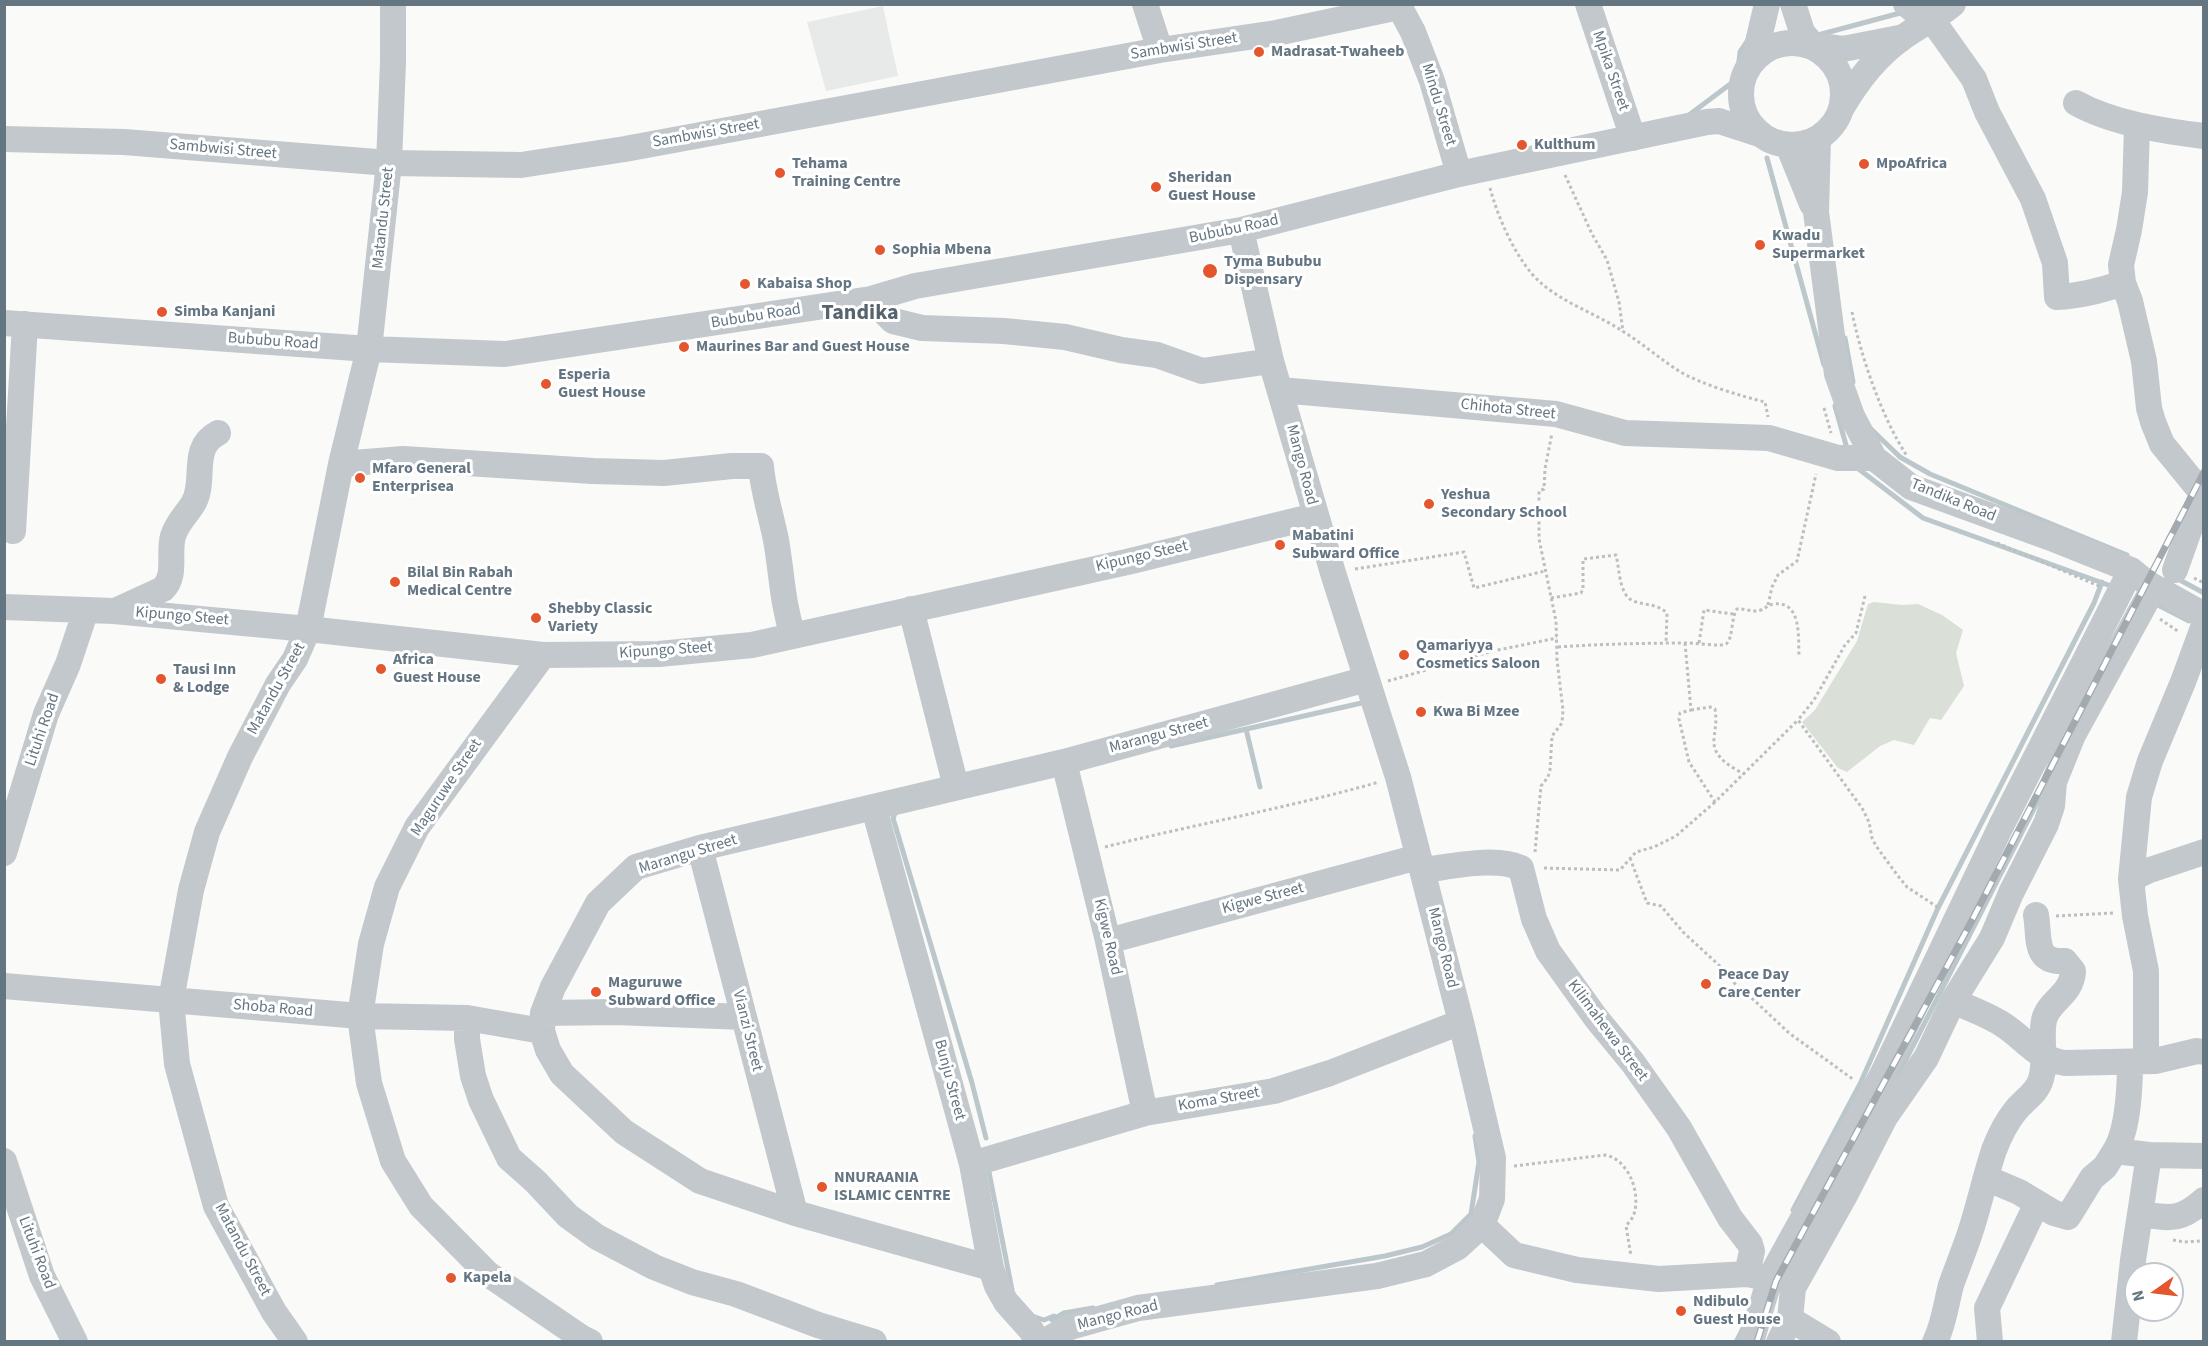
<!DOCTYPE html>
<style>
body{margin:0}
#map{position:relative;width:2208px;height:1346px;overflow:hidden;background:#fafaf8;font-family:"Source Sans 3",sans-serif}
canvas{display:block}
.frame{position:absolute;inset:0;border:6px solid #657683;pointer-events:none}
.north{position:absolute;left:2124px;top:1262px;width:60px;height:60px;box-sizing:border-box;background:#fff;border:2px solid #c1c8cd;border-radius:50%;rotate:256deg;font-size:16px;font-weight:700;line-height:24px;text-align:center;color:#657683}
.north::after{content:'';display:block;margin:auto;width:21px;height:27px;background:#e4572e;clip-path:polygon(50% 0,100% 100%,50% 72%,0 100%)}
</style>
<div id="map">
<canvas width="2208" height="1346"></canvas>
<div class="frame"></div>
<div class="north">N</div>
</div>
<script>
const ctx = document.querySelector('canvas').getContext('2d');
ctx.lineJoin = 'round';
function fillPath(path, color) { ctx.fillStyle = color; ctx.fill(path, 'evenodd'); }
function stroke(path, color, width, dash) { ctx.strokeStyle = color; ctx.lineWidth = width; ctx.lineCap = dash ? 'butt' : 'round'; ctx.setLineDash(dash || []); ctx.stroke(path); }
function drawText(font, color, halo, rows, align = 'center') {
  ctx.font = font + ' "Source Sans 3",sans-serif'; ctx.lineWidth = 6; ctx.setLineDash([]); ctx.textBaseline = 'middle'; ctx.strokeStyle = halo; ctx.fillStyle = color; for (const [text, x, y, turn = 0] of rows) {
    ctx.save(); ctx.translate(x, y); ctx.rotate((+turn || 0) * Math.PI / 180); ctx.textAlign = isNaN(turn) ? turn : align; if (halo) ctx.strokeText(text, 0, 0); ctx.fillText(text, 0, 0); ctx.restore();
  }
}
fillPath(new Path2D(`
 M883,6l15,70 -72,15 -19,-69z`), '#e8e9e9');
fillPath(new Path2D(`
 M1874,602l28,3 16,-1 24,11 21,15 -7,23 8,33 -23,34 -11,-2 -16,27 -20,-5 -14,6 -33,26 -9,-4 -36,-46 13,-12 42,-69 11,-37z`), '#dadfd7');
stroke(new Path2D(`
 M1811,27l7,8 86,-23
 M1689,115l48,-36 3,-27 8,-12
 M1767,158l57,207
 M1845,338l8,44
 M1835,406l13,46
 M1871,429l29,28 30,17 197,81
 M1856,467l67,51 188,68
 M2176,578l28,15
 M2154,603l35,18
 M1246,729l14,58
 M1171,746l195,-44
 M897,809l-4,9 79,265 14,55
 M1893,1085l150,-294
 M988,1167l24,123
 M1793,1210l67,-126 78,-176 156,-305 8,-21
 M1217,1285l168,-29 37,-9 29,-13 20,-20 8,-52 -4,-26
 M1032,1316l12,4 10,-4
 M1052,1320l12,-7 29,-5
 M1736,1342l7,-14`), '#bbc7cb', 5);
stroke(new Path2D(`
 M1565,175l27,59 15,26 12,42 4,30
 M1490,188c8,30 27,74 51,95 24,21 56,31 83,49 19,12 36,27 55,39 21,13 62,25 86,31l3,15
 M1852,312c9,45 30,106 55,144
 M1824,408l7,25
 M1997,543l102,43
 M1355,569l109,-17 10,36 71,-17
 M2194,578l10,5
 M1865,596l-9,37 -11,12 -31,55 -16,20 64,88 7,14 3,16 4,8 22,30 9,11 32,21
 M1551,598l30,-5 2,-4v-30l33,-4c3,12 3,28 9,38 7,15 29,7 42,20l-1,30
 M1768,605l4,-18 6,-12 19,-14 19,-87
 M2160,619l19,13
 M1685,643l6,67 -11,3 -1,6 10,43 26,40 83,-82
 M1699,643l5,-33 29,4
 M1558,647c44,-3 87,-4 131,-4 8,0 32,4 37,1 7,-4 5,-27 11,-35 8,-1 16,4 24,1 5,-2 7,-5 13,-6 28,-3 24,33 25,52
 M1388,681l105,-30 64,-13
 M1691,710l19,-3 5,2c2,13 0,18 -1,30 -2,18 17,28 30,35
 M1105,847c91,-23 183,-39 274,-65
 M1535,852l6,-66 7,-9 2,-7 2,-34 10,-13 1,-13 -6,-50 -1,-39 -17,-82v-48l5,-2 1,-20 7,-36
 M1630,858l17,45 14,3 22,26 39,36 14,17 20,17 33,31 65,47
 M1544,868l76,2 16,-18 18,-5 22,-11 39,-34
 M2056,916l57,-3
 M1514,1166l91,-11c23,4 36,37 29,59 -1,4 -5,8 -8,12l5,30
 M2173,1240l11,2 17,-1`), '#bbbfc2', 3, [3, 3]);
stroke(new Path2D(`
 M1145,4l15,46
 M1398,4l15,28 19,49 27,93
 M1588,4l45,134
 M1793,4l13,40
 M1906,4l22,18 7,2 39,55 13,33 46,87 22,64 2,34c24,-1 43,-6 66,-14
 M1741 94a51 51 0 1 1 102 0a51 51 0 1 1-102 0Z
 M1812,45l31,4 56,-11
 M1754,59l13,-55
 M2076,103c36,20 86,28 128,33
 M1841,109c16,-28 34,-52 61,-71 16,-12 35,-20 51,-34
 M2137,126l-2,66 -6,38 -8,35 2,18 7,18 14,60 5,47 4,14 9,22 40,49
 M1818,138l-2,74 21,162 15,42 22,42 37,29 140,51 80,32 16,13 57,32
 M4,139l120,3 265,21 132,2 104,-16 535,-99 116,-17 123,-26
 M1788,145l24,59
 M871,299l22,22 29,7 82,3 61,6 56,13 36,5 45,16 69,-10
 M4,323l365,26 136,5 366,-55 44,-13 326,-56 218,-56 248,-52 12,-1 40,13
 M1280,390l276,24 69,19 144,5 69,20h36
 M341,464l62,-5 190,12 71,2 68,-7h29c2,25 10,49 15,74 6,34 6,62 17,96
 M13,531l12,-207
 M2175,570l29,-82
 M4,607l110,4 194,18 235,26 116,-1 93,-9 375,-83 188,-46
 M911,609l45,178
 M115,611l48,-22c14,-14 5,-35 10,-53 4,-13 13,-21 20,-32 14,-23 -4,-56 25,-71
 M543,655l-126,172 -30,60 -16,57 -11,72 9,67 24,78 28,45 67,68 94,64 8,4
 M1064,762l44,179 37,172
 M874,808l98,356 19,104 6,18 9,16 25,28 7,12
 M700,848l95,365
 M4,853l42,-139 22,-50 18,-54
 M1422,870c28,-3 73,-14 99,-2l13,51 14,32 48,67 37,45 46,65 51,90 20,26 2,7 -5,23
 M2131,879l16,-8 57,-19
 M1108,941l310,-84
 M4,986l356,30 107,2 75,13
 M1953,1001c17,8 36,14 52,25 22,15 32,33 60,37l90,-2 42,-10 7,1
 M543,1013l73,-1 128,5
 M467,1018v21l6,37 8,24 28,58 26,23 33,35 29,21 57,30 38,15 44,12 82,31 56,17
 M2146,1061v-90l-11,-55 -4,-37 8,-82 11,-36 33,-79 21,-57
 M2130,1062c0,24 -2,69 -15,89l34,4 55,1
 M4,1161l38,115 33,66
 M972,1164l173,-51 129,-22 56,-18 131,-51
 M1986,1178l33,14 35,21 14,4 24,-39 13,-11 10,-16
 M2140,1214c30,4 39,8 64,-14
 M1482,1225l32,30 63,15 82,9 88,-5 15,3
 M991,1268l-196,-55 -95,-32 -76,-49 -62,-58 -14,-24 -6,-19 1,-18 10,-26 45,-84 38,-36 64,-19 364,-86 303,-83
 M1790,1319l38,23
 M295,1342l-21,-30 -58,-106 -39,-142 -6,-64 20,-110 16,-58 33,-75 38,-73 17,-25 13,-30 33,-165 28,-115 20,-186 4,-101v-58
 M1043,1342l27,-15 68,-19 239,-32 49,-12 32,-17 24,-22 10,-26 1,-41 -32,-136 -39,-152 -24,-93 -65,-204 -62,-212 -30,-131
 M1751,1342l19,-64 112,-203 119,-249 130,-256
 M1779,1342l11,-23 3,-31 51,-91 41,-80 41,-59 27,-57 39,-63 19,-45 35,-69 6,-18 2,-24 19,-47 81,-148
 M1935,1342c9,-18 11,-38 16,-57 6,-17 13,-34 19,-52 9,-27 15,-56 24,-83 5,-13 13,-29 22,-40 9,-11 21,-17 25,-31 6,-20 -1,-39 3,-59 5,-20 28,-25 29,-49l-8,-10c-32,2 -25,-23 -29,-46
 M1990,1342l-3,-34 50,-105
 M2124,1342l9,-82 16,-105`), '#c3c8cc', 26);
const rail = new Path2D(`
 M1757,1342l19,-61 193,-355 235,-454`);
stroke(rail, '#a2aab0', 7);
stroke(rail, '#fff', 4.5, [14]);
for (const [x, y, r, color] of [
 [1259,52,6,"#e4572e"],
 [1522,145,6,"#e4572e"],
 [1864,164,6,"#e4572e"],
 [780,173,6,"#e4572e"],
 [1156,187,6,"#e4572e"],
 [1760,245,6,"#e4572e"],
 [880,250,6,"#e4572e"],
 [1210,271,8,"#e4572e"],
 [745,284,6,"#e4572e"],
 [162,312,6,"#e4572e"],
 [684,347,6,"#e4572e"],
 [546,384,6,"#e4572e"],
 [360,478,6,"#e4572e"],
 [1429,504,6,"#e4572e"],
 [1280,545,6,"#e4572e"],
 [395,582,6,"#e4572e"],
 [536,618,6,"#e4572e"],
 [1404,655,6,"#e4572e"],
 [381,669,6,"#e4572e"],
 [161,679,6,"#e4572e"],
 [1421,712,6,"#e4572e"],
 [1706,984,6,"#e4572e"],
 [596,992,6,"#e4572e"],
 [822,1187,6,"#e4572e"],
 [451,1278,6,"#e4572e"],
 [1681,1311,6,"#e4572e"]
]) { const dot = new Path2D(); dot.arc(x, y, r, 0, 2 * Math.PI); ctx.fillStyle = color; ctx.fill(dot); stroke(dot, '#fff', 2); }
drawText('16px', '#657683', '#fff', [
 ["Sambwisi Street",1184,47,-9],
 ["Mpika Street",1610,71,71],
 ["Mindu Street",1438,105,73],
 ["Sambwisi Street",706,134,-10],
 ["Sambwisi Street",223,150,5],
 ["Matandu Street",384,218,-84],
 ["Bububu Road",1234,230,-12],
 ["Bububu Road",756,317,-9],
 ["Bububu Road",273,342,4],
 ["Chihota Street",1508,410,6],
 ["Mango Road",1301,465,75],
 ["Tandika Road",1953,501,22],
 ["Kipungo Steet",1142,557,-13],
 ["Kipungo Steet",182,617,5],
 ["Kipungo Steet",666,651,-4],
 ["Matandu Street",277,689,-61],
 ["Lituhi Road",43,730,-71],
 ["Marangu Street",1159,736,-15],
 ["Maguruwe Street",447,788,-56],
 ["Marangu Street",688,855,-17],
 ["Kigwe Street",1263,899,-15],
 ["Kigwe Road",1107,937,77],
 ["Mango Road",1442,948,76],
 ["Shoba Road",273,1009,5],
 ["Vianzi Street",747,1031,76],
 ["Kilimahewa Street",1607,1031,53],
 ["Bunju Street",949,1080,75],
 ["Koma Street",1219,1100,-10],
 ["Matandu Street",242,1250,62],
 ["Lituhi Road",36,1253,69],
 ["Mango Road",1118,1316,-14]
]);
drawText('bold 16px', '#657683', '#fff', [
 ["Madrasat-Twaheeb",1271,52],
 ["Kulthum",1534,145],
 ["Tehama",792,164],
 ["Training Centre",792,182],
 ["MpoAfrica",1876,164],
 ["Sheridan",1168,178],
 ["Guest House",1168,196],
 ["Kwadu",1772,236],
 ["Supermarket",1772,254],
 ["Sophia Mbena",892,250],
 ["Tyma Bububu",1224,262],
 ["Dispensary",1224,280],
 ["Kabaisa Shop",757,284],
 ["Simba Kanjani",174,312],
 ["Maurines Bar and Guest House",696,347],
 ["Esperia",558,375],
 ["Guest House",558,393],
 ["Mfaro General",372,469],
 ["Enterprisea",372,487],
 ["Yeshua",1441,495],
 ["Secondary School",1441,513],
 ["Mabatini",1292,536],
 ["Subward Office",1292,554],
 ["Bilal Bin Rabah",407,573],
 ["Medical Centre",407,591],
 ["Shebby Classic",548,609],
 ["Variety",548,627],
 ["Qamariyya",1416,646],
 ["Cosmetics Saloon",1416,664],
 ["Africa",393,660],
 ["Guest House",393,678],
 ["Tausi Inn",173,670],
 ["& Lodge",173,688],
 ["Kwa Bi Mzee",1433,712],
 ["Peace Day",1718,975],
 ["Care Center",1718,993],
 ["Maguruwe",608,983],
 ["Subward Office",608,1001],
 ["NNURAANIA",834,1178],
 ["ISLAMIC CENTRE",834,1196],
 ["Kapela",463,1278],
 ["Ndibulo",1693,1302],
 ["Guest House",1693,1320]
], 'left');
drawText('bold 22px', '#57646e', '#fff', [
 ["Tandika",860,314]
]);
</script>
